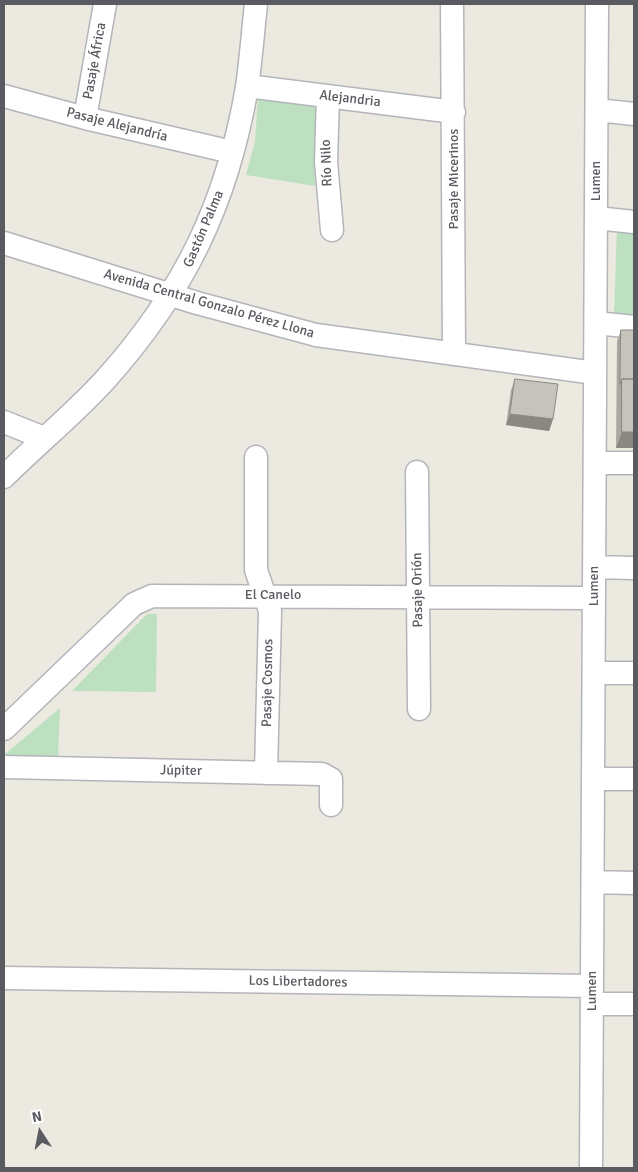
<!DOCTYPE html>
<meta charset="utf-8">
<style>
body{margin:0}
#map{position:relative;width:638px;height:1172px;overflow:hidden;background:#ebe9e0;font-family:Signika,sans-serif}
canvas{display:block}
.frame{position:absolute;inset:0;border:5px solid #595b60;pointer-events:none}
.north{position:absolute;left:15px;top:1107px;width:50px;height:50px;-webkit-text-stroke:4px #fff;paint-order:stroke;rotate:349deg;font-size:14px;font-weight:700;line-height:20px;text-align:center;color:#595b60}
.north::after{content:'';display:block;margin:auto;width:18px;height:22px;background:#595b60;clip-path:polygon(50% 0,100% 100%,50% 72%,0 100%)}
</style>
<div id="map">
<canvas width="638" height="1172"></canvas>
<div class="frame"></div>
<div class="north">N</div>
</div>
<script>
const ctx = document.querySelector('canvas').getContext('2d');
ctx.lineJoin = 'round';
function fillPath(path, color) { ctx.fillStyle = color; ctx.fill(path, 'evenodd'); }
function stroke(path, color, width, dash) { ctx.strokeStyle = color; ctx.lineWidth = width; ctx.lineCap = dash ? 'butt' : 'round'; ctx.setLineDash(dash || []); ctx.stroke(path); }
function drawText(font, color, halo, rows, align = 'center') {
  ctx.font = font + ' Signika,sans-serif'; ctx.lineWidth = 5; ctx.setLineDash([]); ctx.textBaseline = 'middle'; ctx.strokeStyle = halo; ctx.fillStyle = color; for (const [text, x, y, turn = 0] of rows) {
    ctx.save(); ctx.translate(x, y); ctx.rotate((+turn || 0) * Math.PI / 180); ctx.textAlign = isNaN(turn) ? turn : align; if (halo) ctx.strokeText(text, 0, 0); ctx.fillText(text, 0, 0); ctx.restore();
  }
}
fillPath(new Path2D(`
 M258,97l59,8 -3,45 1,36 -69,-11 9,-34z
 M617,225h17v94l-20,-1z
 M147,614h10l-1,78 -84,-1z
 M60,708l-2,50 -54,-3z`), '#bde1c0');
const minor = new Path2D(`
 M452,4l2,350
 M247,86l207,26
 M4,96l81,22 147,34
 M328,96l-2,66 6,68
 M597,110l37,4
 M85,118l20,-114
 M596,218l38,4
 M4,243l193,60 119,32 279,38
 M596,323l38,4
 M4,422l40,16
 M256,457v113l14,41 -4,162
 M595,463h39
 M417,472l2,237
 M4,477c33,-33 70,-63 101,-97 79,-88 122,-176 142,-293 4,-28 6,-56 9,-83
 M594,567l40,1
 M594,673h40
 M4,729l130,-125 18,-8 442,2
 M4,767l318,7 9,5v26
 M593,779h41
 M593,882l41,1
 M4,978l588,8
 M592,1004h42
 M591,1168l6,-1164`);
stroke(minor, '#b3b5ba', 25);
stroke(minor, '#fff', 22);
fillPath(new Path2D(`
 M621,330l13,118h-18l1,-107z
 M515,379l38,40 -4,12 -43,-6 5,-35z`), '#aaa8a3');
fillPath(new Path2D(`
 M510,414l43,5 -4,12 -43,-6z
 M622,432h12v16h-18z`), '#8b8884');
const building = new Path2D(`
 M621,330h13v49h-12l-2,5z
 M515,379l43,5 -5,35 -43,-5z
 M622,379h12v53h-12z`);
fillPath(building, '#c6c3bd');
stroke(building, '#8b8884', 1);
drawText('14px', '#595b60', '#fff', [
 ["Pasaje África",95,61,-80],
 ["Alejandria",350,99,7],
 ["Pasaje Alejandría",117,125,14],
 ["Río Nilo",327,163,-92],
 ["Pasaje Micerinos",454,179,-90],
 ["Lumen",596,181,-90],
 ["Gastón Palma",204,229,-67],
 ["Avenida Central Gonzalo Pérez Llona",209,304,16],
 ["Lumen",594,586,-90],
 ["Pasaje Orión",418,590,-91],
 ["El Canelo",273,595],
 ["Pasaje Cosmos",268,683,-89],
 ["Júpiter",181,771,1],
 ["Los Libertadores",298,982,1],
 ["Lumen",592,991,-90]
]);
</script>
